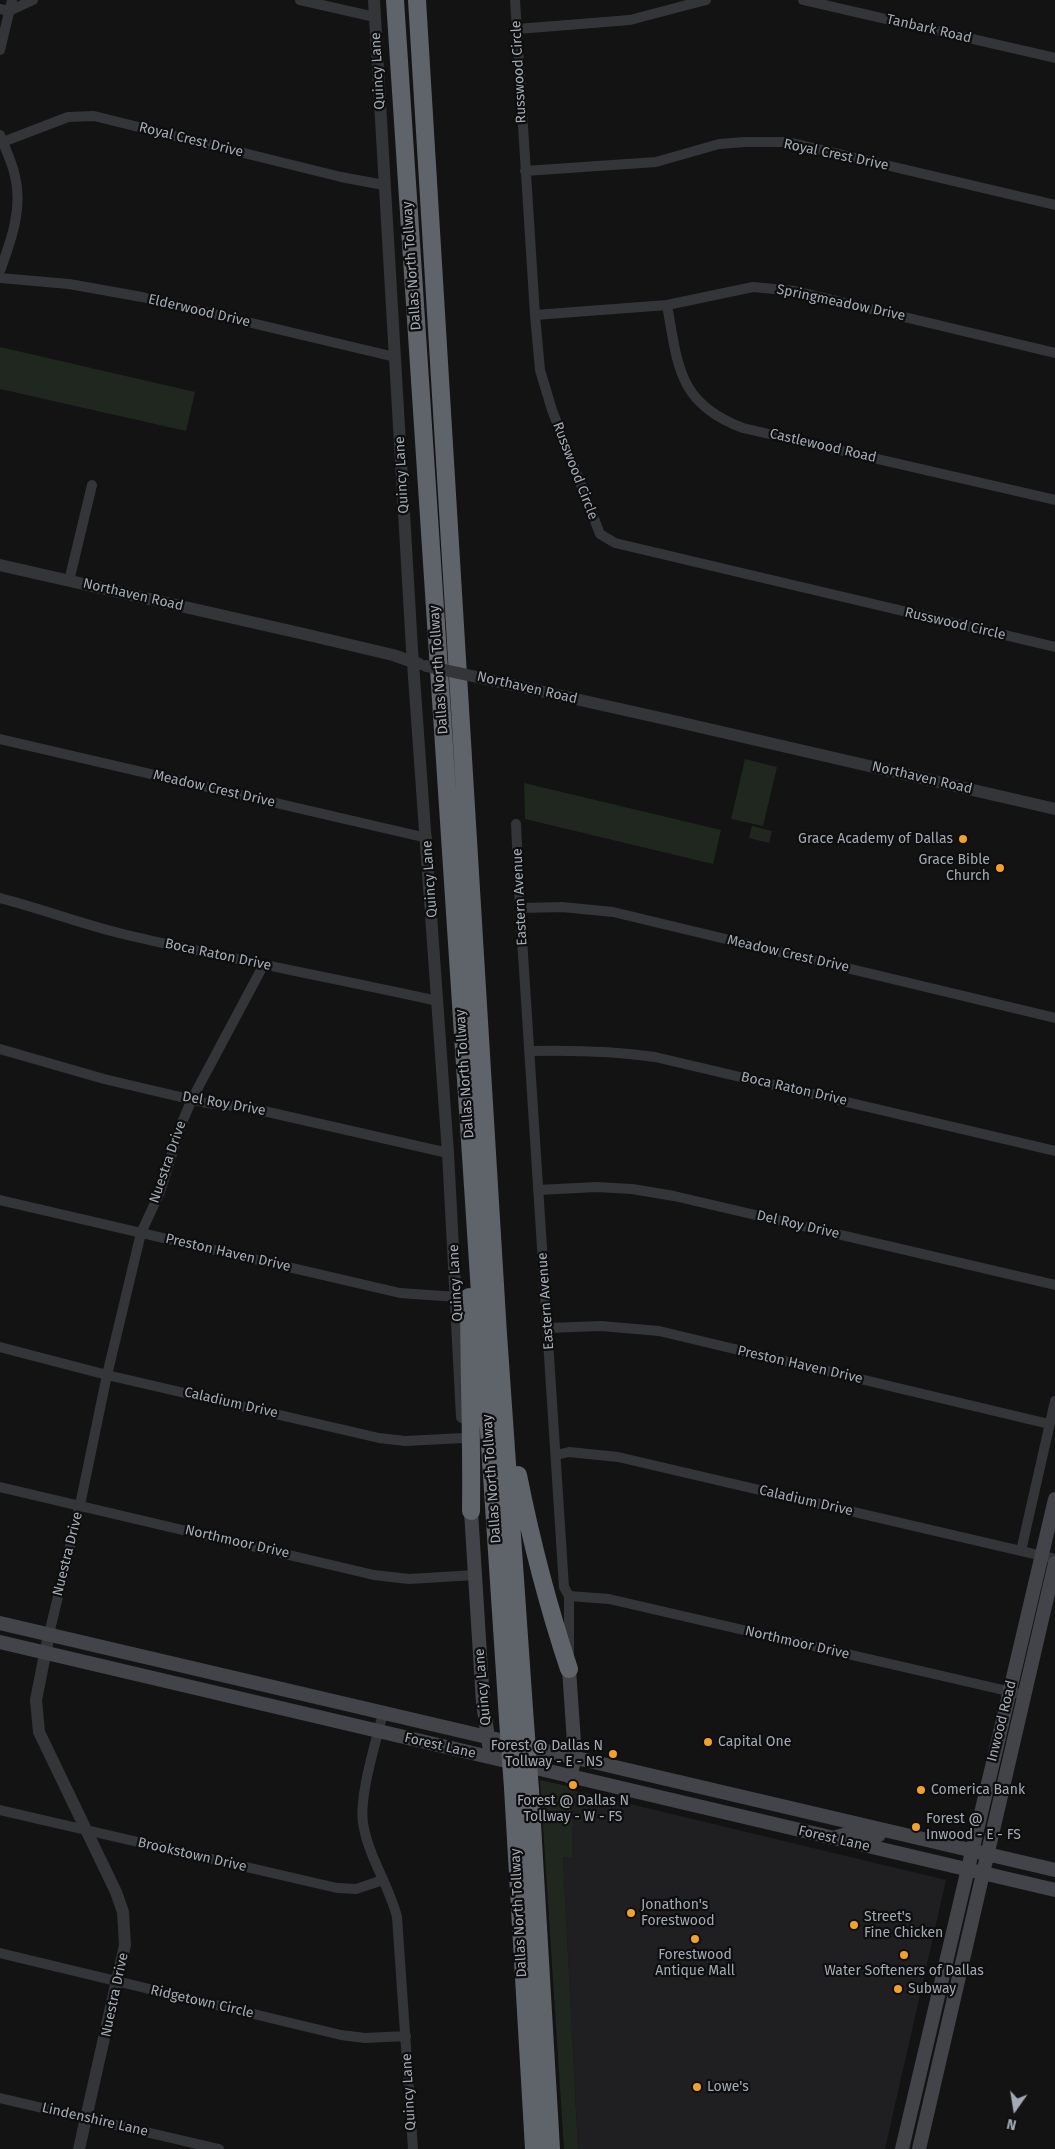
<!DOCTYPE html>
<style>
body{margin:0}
#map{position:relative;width:1055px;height:2149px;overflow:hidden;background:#131314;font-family:"Fira Sans",sans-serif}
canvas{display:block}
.north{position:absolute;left:990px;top:2084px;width:50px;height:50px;-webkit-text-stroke:4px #0e0e0f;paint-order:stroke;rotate:193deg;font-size:14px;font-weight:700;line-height:20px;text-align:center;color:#a4aab5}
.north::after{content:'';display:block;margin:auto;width:18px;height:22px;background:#a4aab5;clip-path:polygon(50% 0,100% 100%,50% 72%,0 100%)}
</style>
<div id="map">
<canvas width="1055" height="2149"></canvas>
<div class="north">N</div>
</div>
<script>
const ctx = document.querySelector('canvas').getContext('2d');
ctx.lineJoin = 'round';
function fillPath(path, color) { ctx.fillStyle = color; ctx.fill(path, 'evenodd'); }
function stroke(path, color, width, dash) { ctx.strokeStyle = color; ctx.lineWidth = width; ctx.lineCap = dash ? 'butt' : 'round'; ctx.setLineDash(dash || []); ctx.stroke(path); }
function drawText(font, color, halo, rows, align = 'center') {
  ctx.font = font + ' "Fira Sans",sans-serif'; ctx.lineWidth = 4.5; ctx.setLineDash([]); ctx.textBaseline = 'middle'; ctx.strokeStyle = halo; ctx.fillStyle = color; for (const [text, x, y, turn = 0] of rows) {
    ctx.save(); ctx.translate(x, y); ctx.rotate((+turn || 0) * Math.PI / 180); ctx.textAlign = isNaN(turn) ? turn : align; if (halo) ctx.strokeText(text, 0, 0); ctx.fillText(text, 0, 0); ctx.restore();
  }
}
fillPath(new Path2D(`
 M572,1790l374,90 -61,269h-307l-15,-292 9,1z`), '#1f1f21');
fillPath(new Path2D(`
 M0,347l195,45 -9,39 -186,-42z
 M745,759l32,8 -14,59 -32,-7z
 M524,783l197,47 -8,34 -188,-45z
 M752,826l20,5 -3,12 -20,-5z
 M540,1780l32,7v71l-9,-1 15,292h-14z`), '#1f271f');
stroke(new Path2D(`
 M300,0l75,17
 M515,0l20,315 5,55 12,40 48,124 15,9 440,104
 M803,0l252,58
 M0,9l9,2 24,-11
 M517,29l113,-9 76,-20
 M0,50l12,-50
 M0,135c5,13 12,27 15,41 8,32 -4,65 -15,95
 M0,143l68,-26 26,-1 247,61 43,8
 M525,171l131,-9 63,-18 26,-2h43l267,63
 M0,278l69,6 73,13 253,60
 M667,305c11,61 11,99 76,123l312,72
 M535,315l132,-10 86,-18 42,4 260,62
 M69,581l23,-96
 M0,739l427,99
 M516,824l4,84 44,679 5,9v57
 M0,898c43,11 84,27 127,37 103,24 207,43 311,66
 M520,908l42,-1 51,5 442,106
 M0,1049l104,30 102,24 40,4 202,46
 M529,1051c43,-1 84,0 126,6l400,94
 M538,1190l59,-3 35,2 42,7 381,89
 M0,1200l400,93 57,4
 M547,1328l54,-2 58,5 390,93
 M0,1347l107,28 272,63 26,3 59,-3
 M556,1455l13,-3 49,5 437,102
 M0,1487l374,88 35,4 66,-4
 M1021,1551l34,-150
 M569,1596l40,3 416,96
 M49,1634l31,-129 27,-130 34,-142 19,-41 21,-67 11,-26 71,-133
 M383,1713c-7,29 -24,82 -20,110 5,33 26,62 34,94l16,232
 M0,1810l337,78 19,1 27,-9
 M0,1953l341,82 24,3 41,-2
 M0,2098l219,51`), '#343539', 10);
stroke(new Path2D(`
 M374,0l38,649 36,504 14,264
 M0,565l304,69 89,21 26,9
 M477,677l197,44 381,88
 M49,1634l-13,66 3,32 77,160 7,20 2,33 -46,204`), '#343539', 12);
stroke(new Path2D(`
 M471,1511l12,192 6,42
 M0,1623l1055,247
 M0,1642l1055,248
 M569,1669l6,88 -5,20
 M836,1837l15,-4 28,2
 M902,2149l153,-650
 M919,2149l136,-586`), '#424449', 14);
stroke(new Path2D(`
 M395,0l113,1719
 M417,0l81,1334 27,389
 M469,1297c0,71 3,142 2,214
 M518,1475c13,65 30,131 51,194
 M513,1788l21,361
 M530,1790l21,359`), '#5f636a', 18);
stroke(new Path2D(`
 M426,666l51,11`), '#343539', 12);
stroke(new Path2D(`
 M508,1719l5,69
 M525,1723l5,67`), '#5f636a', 18);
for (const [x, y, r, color] of [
 [963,839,5,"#f3a02c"],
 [1000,868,5,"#f3a02c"],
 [708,1742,5,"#f3a02c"],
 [613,1754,5,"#f3a02c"],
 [573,1785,5,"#f3a02c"],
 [921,1790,5,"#f3a02c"],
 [916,1827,5,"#f3a02c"],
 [631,1913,5,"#f3a02c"],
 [854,1925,5,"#f3a02c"],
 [695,1939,5,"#f3a02c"],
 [904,1955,5,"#f3a02c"],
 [898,1989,5,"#f3a02c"],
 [697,2087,5,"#f3a02c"]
]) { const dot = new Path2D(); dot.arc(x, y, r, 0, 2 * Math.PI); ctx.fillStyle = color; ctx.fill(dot); stroke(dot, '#0e0e0f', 2); }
drawText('14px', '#a4aab5', '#0e0e0f', [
 ["Tanbark Road",929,29,13],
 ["Quincy Lane",378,71,-93],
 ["Russwood Circle",519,72,-93],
 ["Royal Crest Drive",191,140,14],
 ["Royal Crest Drive",836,155,12],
 ["Dallas North Tollway",412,266,-94],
 ["Springmeadow Drive",841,303,12],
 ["Elderwood Drive",199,311,13],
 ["Castlewood Road",823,446,13],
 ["Russwood Circle",575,471,69],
 ["Quincy Lane",402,475,-93],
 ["Northaven Road",133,595,13],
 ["Russwood Circle",955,624,13],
 ["Dallas North Tollway",439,670,-94],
 ["Northaven Road",527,688,13],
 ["Northaven Road",922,778,13],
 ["Meadow Crest Drive",214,789,13],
 ["Quincy Lane",430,879,-94],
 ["Eastern Avenue",520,897,-93],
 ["Meadow Crest Drive",788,954,13],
 ["Boca Raton Drive",218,955,12],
 ["Dallas North Tollway",465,1074,-94],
 ["Boca Raton Drive",794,1089,13],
 ["Del Roy Drive",224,1104,10],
 ["Nuestra Drive",168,1162,-71],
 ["Del Roy Drive",798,1225,13],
 ["Preston Haven Drive",228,1253,13],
 ["Quincy Lane",456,1283,-93],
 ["Eastern Avenue",546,1301,-94],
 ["Preston Haven Drive",800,1365,13],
 ["Caladium Drive",231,1403,13],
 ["Dallas North Tollway",492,1479,-94],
 ["Caladium Drive",806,1501,13],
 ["Northmoor Drive",237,1542,13],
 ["Nuestra Drive",68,1554,-76],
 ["Northmoor Drive",797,1643,13],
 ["Quincy Lane",483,1687,-95],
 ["Inwood Road",1002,1721,-76],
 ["Forest Lane",440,1746,13],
 ["Forest Lane",834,1839,13],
 ["Brookstown Drive",192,1855,13],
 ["Dallas North Tollway",519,1913,-93],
 ["Nuestra Drive",115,1995,-78],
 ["Ridgetown Circle",202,2002,13],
 ["Quincy Lane",409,2092,-93],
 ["Lindenshire Lane",95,2120,13]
]);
drawText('14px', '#a4aab5', '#0e0e0f', [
 ["Grace Academy of Dallas",953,839,"right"],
 ["Grace Bible",990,860,"right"],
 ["Church",990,876,"right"],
 ["Capital One",718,1742],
 ["Forest @ Dallas N",603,1746,"right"],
 ["Tollway - E - NS",603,1762,"right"],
 ["Comerica Bank",931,1790],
 ["Forest @ Dallas N",573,1801,"center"],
 ["Tollway - W - FS",573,1817,"center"],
 ["Forest @",926,1819],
 ["Inwood - E - FS",926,1835],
 ["Jonathon's",641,1905],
 ["Forestwood",641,1921],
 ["Street's",864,1917],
 ["Fine Chicken",864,1933],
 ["Forestwood",695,1955,"center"],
 ["Antique Mall",695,1971,"center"],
 ["Water Softeners of Dallas",904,1971,"center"],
 ["Subway",908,1989],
 ["Lowe's",707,2087]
], 'left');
</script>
